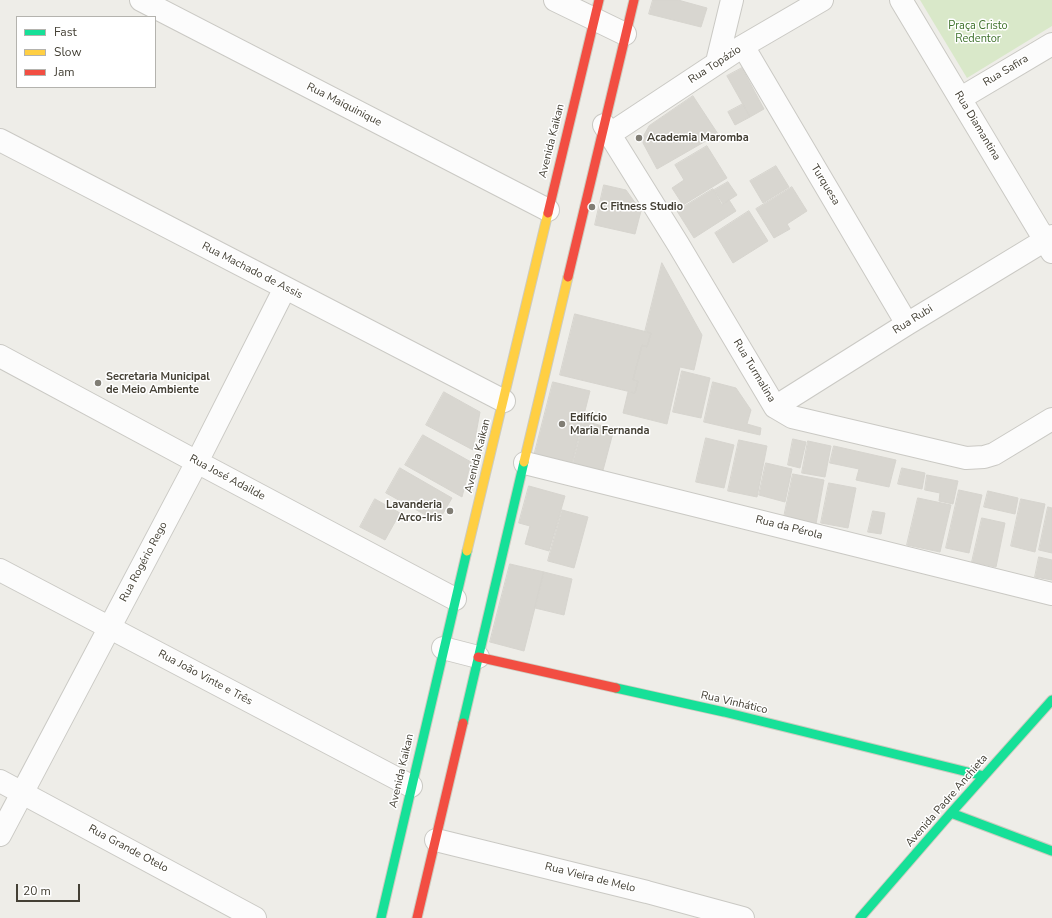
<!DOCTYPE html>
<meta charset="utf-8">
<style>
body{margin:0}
#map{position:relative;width:1052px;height:918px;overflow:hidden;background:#eeede8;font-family:"Nunito Sans",sans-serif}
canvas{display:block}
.legend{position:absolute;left:16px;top:16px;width:140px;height:72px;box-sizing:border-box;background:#fff;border:1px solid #b4b3ae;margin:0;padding:5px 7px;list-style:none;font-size:12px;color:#444035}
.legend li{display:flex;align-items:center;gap:8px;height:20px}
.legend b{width:20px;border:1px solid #b4b3ae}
.scale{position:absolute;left:16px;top:884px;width:64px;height:18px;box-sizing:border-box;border:2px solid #444035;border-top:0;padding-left:5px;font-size:12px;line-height:14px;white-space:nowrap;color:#444035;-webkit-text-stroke:3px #fff;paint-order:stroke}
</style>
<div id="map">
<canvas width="1052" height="918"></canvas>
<ul class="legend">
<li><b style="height:5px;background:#16e098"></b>Fast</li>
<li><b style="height:5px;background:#ffcf43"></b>Slow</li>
<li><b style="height:5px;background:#f24e42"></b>Jam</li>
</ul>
<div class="scale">20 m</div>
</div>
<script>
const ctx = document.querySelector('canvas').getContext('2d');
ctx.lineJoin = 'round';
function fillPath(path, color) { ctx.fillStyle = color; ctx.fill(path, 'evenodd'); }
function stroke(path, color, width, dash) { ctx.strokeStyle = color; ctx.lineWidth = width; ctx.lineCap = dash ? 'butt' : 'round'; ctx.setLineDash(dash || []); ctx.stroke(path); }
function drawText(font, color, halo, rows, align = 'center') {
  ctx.font = font + ' "Nunito Sans",sans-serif'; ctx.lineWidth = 3; ctx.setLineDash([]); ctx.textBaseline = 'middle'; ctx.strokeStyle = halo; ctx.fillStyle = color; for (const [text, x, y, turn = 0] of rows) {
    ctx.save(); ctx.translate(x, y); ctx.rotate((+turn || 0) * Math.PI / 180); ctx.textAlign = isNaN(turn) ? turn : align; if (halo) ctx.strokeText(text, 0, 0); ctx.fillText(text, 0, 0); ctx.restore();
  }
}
fillPath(new Path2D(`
 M920,0h132v26l-85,52z`), '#d9e8c9');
const building = new Path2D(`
 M653,0h25l29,8 -6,19 -52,-13z
 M742,68l22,41 -14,8 -23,-41z
 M693,96l25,38 -61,35 -14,-26 1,-8 5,-9z
 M743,104l7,13 -15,8 -7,-13z
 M707,146l20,32 -44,27 -11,-17 12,-8 -9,-15z
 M776,166l13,21 -26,16 -13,-22z
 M728,182l9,13 -14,9 -9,-14z
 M604,185l22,5 15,21 -6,23 -40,-9z
 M792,187l15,24 -20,13 3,5 -16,9 -18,-29z
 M713,189l9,16 7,-5 7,11 -42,27 -17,-27z
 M749,211l19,30 -35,22 -18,-30z
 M662,263l40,72 -8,35 -14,-3 -13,57 -44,-11 5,-21 7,1 3,-12 -5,-1 9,-35 5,2 4,-14 -6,-1z
 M575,314l76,19 -4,14 -5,-2 -9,35 5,1 -3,12 -75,-18z
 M682,371l28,7 -9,40 -28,-6z
 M553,382l37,9 -19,75 -37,-10z
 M713,382l23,6 15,22 -4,14 14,4 -1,7 -56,-13z
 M444,392l36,20 -7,38 -47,-25z
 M584,421l30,8 -12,45 -30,-8z
 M423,435l48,27 -9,35 -57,-32z
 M706,438l28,7 -10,43 -28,-6z
 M793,439l13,3 -6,26 -12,-3z
 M739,440l28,6 -10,51 -29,-6z
 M808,441l23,5 -6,31 -23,-4z
 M834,446l62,14 -7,27 -33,-7 3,-11 -29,-6z
 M766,463l26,6 -7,33 -26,-7z
 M400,468l52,30 -14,24 -52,-29z
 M902,468l23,5 -3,16 -24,-5z
 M793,474l31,6 -8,44 -32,-7z
 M927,475l31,6 -5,23 -14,-3 1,-8 -15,-3z
 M829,483l27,5 -8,40 -27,-5z
 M529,486l36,10 -16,55 -24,-7 5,-18 -11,-3z
 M959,490l23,5 -13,58 -23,-5z
 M988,491l30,7 -3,16 -31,-7z
 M918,498l33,7 -11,47 -33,-7z
 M375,499l25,14 -15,27 -25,-13z
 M1021,499l24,5 -10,48 -24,-6z
 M1048,507l4,1v45l-13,-3z
 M562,510l26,7 -14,51 -26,-7z
 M873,511l12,2 -4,21 -13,-2z
 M982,518l23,5 -9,44 -24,-5z
 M1039,557l13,3v20l-17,-3z
 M510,564l34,8 -20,79 -34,-9z
 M544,572l28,7 -8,36 -29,-7z`);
fillPath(building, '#d8d6d0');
stroke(building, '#d6d4ce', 1);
const street = new Path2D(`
 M141,0l407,210
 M555,0l70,34
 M901,0l151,252
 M743,46l164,278
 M717,62l15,-62
 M961,98l91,-54
 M604,125l74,119 97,163 17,10 174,41 18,-1 10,-3 58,-35
 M610,134l133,-88 79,-46
 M0,140l504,261
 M0,356l197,106 258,137
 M775,407l132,-83 145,-88
 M525,463l527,131
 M0,570l411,216
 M443,648l35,9
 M0,781l255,137
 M0,835l197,-373 88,-174
 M436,840l211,52 96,26`);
const fast = new Path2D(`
 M616,688l108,24 260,64
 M463,723l61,-261
 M951,813l101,38
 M381,918l86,-367
 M860,918l91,-105 101,-113`);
const slow = new Path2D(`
 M524,462l44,-185
 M467,551l81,-338`);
const jam = new Path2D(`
 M548,213l51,-213
 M568,277l66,-277
 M478,657l138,31
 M417,918l46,-195`);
stroke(street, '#cac9c4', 24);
stroke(fast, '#cdcbbf', 11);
stroke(slow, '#cdcbbf', 11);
stroke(jam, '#cdcbbf', 11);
stroke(street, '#fcfcfc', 22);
stroke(fast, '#16e098', 9);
stroke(slow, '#ffcf43', 9);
stroke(jam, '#f24e42', 9);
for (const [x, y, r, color] of [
 [639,138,4,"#807d74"],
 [592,207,4,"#807d74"],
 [98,383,4,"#807d74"],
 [562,424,4,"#807d74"],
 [450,511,4,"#807d74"]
]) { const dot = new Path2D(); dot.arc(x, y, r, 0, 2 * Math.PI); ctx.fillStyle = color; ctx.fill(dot); stroke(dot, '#fff', 1.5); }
drawText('11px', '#3f722c', '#fff', [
 ["Praça Cristo",978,26],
 ["Redentor",978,39]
]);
drawText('11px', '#444035', '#fff', [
 ["Rua Topázio",715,65,-33],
 ["Rua Safira",1006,71,-31],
 ["Rua Maiquinique",344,105,27],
 ["Rua Diamantina",977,126,59],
 ["Avenida Kaikan",552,141,-76],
 ["Turquesa",825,185,59],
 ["Rua Machado de Assis",252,271,27],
 ["Rua Rubi",913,320,-32],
 ["Rua Turmalina",754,371,59],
 ["Avenida Kaikan",478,456,-76],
 ["Rua José Adailde",227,478,28],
 ["Rua da Pérola",789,528,14],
 ["Rua Rogério Rego",144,562,-62],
 ["Rua João Vinte e Três",205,678,28],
 ["Rua Vinhático",734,703,13],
 ["Avenida Kaikan",402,771,-77],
 ["Avenida Padre Anchieta",947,801,-49],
 ["Rua Grande Otelo",128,849,28],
 ["Rua Vieira de Melo",590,878,14]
]);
drawText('bold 11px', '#444035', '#fff', [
 ["Academia Maromba",647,138],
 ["C Fitness Studio",600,207],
 ["Secretaria Municipal",106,377],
 ["de Meio Ambiente",106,390],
 ["Edifício",570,418],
 ["Maria Fernanda",570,431],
 ["Lavanderia",442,505,"right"],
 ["Arco-Iris",442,518,"right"]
], 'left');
</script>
